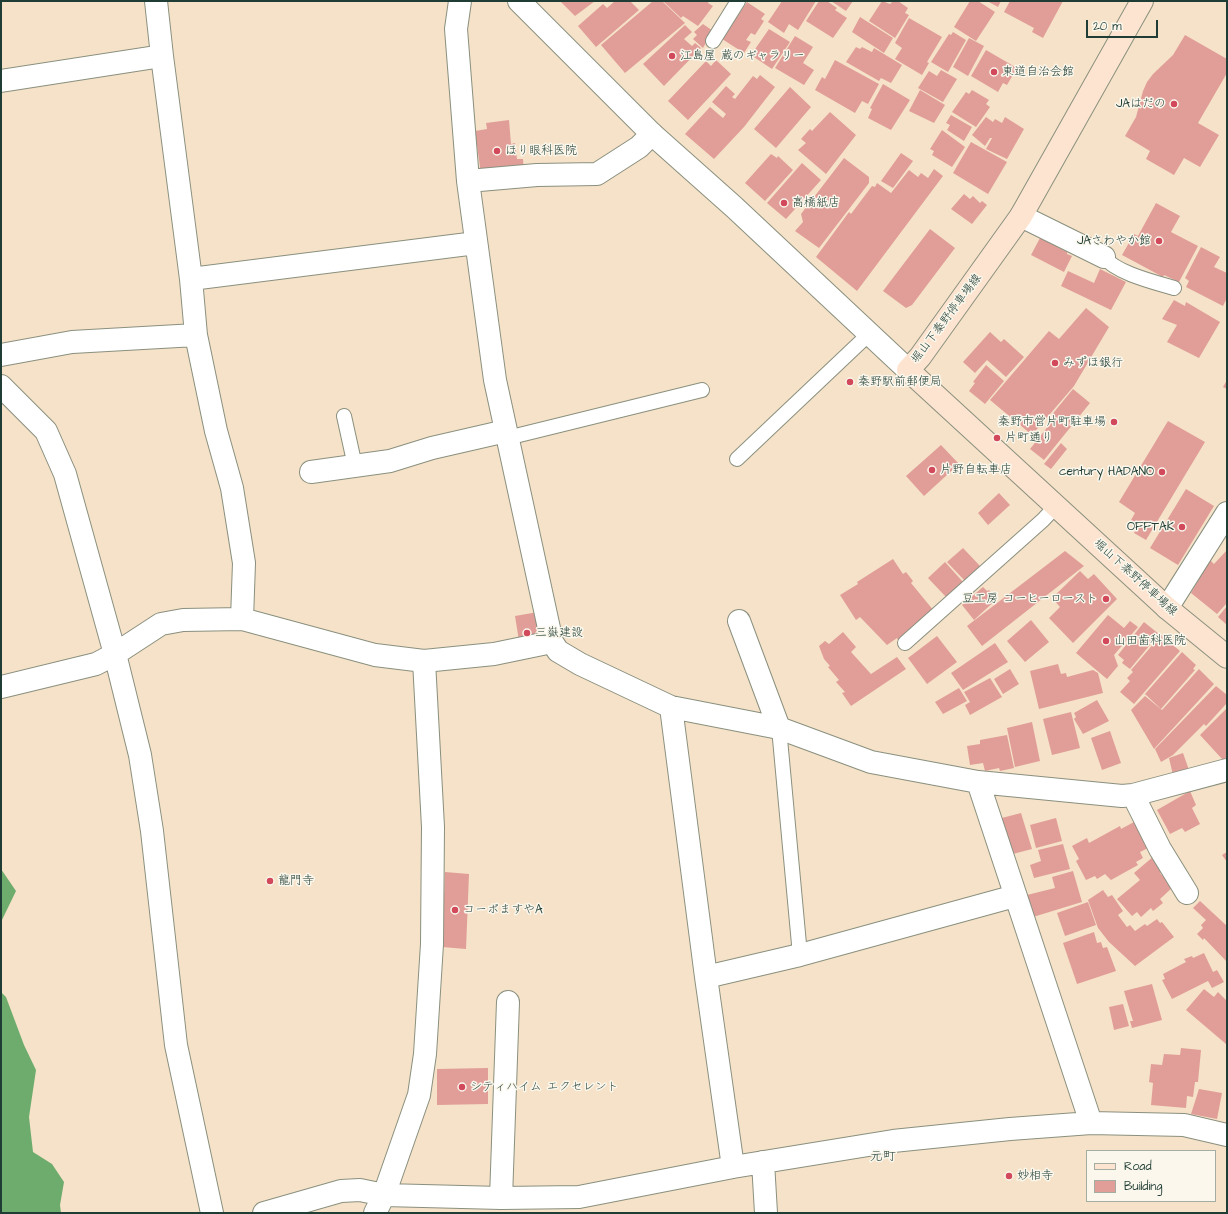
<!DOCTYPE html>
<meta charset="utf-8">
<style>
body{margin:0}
#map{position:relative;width:1228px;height:1214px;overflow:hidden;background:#f5e2c8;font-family:"Architects Daughter",sans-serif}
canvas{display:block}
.frame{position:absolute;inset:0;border:2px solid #1f3d34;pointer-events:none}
.legend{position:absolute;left:1086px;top:1150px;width:130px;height:52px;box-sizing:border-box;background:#fbf7ec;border:1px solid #a3ada2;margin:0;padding:5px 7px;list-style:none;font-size:12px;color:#1f3d34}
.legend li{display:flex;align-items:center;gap:8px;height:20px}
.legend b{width:20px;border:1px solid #a3ada2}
.scale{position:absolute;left:1086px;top:20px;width:72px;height:18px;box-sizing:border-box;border:2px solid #1f3d34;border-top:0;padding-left:5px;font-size:12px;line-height:14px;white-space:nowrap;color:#1f3d34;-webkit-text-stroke:3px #fbf7ec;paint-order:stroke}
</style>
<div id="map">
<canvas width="1228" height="1214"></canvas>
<div class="frame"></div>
<ul class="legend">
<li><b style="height:5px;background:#fde4d0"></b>Road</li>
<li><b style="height:11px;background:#e19e99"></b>Building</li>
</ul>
<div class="scale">20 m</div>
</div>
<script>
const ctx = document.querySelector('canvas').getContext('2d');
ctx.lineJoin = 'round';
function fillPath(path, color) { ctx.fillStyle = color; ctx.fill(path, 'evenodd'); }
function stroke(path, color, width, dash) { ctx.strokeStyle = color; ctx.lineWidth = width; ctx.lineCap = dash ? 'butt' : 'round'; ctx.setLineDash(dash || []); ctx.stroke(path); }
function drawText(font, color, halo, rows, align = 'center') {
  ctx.font = font + ' "Architects Daughter","Klee One",sans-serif'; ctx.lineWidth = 3; ctx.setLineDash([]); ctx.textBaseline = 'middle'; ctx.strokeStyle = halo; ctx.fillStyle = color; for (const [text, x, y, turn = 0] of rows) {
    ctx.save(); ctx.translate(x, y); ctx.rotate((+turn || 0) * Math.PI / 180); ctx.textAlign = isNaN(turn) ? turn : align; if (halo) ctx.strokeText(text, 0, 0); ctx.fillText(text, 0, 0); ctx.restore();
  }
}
fillPath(new Path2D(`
 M1,869l15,22 -15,31z
 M1,992l5,5 18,48 12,25 -7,47 4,35 19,12 12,18 -4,23 1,8h-60z`), '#6eac6e');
fillPath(new Path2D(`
 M560,1h35l-20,15z
 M615,1h15l9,9 -43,37 -18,-21 25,-22 4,4z
 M653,1h9l23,22 -60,50 -24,-28z
 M663,1h46l-1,2 5,3 -15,20 -15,-10 -2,2z
 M782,1h34l-18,29 -9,-6 -5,9 -16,-11z
 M819,1h8l10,7 -2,2 12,8 -14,20 -27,-17z
 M831,1h22l-7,10z
 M882,1l8,3 3,-3h5l10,7 -3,5 4,2 -14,23 -26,-17z
 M970,1h8l17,11 -19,29 -22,-14z
 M987,1h14l-3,6z
 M1010,1h53l-20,37 -11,-6 2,-4 -30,-16z
 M747,2l18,12 -4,5 3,2 -9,14 -4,-2 -5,7 5,2 -7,11 -22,-14z
 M860,17l33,21 -9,15 -32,-21z
 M909,18l33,19 -15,25 2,1 -7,12 -27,-16 7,-11 -7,-5z
 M703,24l10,7 -10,17 -10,-9 4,-4 -3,-3z
 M685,25l7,7 -8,7 8,7 3,-3 6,5 -37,38 -21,-22z
 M769,29l21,13 -18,27 -21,-14z
 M953,32l13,8 -18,32 -17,-10 18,-28 2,1z
 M1185,35l42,24v14l-29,50 21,12 -19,32 -16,-9 -10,17 -28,-16 4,-8 -25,-15 11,-19 7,-26 4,-9 6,-8 20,-19z
 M795,36l18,11 -10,16 11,7 -10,15 -29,-17z
 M969,38l15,8 -16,30 -15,-9z
 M856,47l4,2 2,-2 10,5 2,-4 28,17 -11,18 -10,-5 -2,3 -33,-19z
 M986,50l31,18 -10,17 -4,-2 -5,9 -27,-16z
 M716,60l15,14 -43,46 -20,-19 38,-40 5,5z
 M835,60l44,24 -11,20 -6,-3 -7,12 -40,-23 7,-13 3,2z
 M941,70l16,9 -14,23 -25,-14 11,-17 8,5z
 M760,75l15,12 -31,40 -30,32 -29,-25 25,-27 13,11 3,-4 -14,-12 14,-16 9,8 -3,3 3,2 18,-23 4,3z
 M883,84l27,16 -19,30 -23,-12 4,-9 -2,-1z
 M790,87l21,20 -35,41 -22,-19z
 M920,90l25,15 -11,18 -25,-12z
 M972,90l17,10 -3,4 4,3 -14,20 -24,-15 14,-20 3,2z
 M830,112l26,23 -30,39 -28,-24 8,-7 -5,-4 9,-10 2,2z
 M951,115l21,12 -8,14 -17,-11 3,-5 -4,-2z
 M986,117l7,5 2,-3 7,4 3,-6 19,12 -17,30 -21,-10 6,-11h-2l-5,8 -13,-11z
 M509,120l2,24 4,-1 2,16h6l1,13 -43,2 -6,-43 12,-2 -1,-6z
 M942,130l23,17 -13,20 -20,-12 2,-4 -4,-2z
 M971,142l36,20 -19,32 -35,-21z
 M901,153l12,8 -20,27 -12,-7z
 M771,154l6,4 1,-2 15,14 -28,31 -20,-18z
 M844,158l25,19v6l-50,65 -24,-17 8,-9 -2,-8z
 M802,163l19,17 -35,39 -19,-16z
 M934,169l9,7 -86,115 -41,-34 33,-45 2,2 21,-28 3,1 2,-4 14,10 18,-23 9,7 3,-4 7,5z
 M964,194l6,5 3,-3 7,7 2,-2 5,4 -15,19 -21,-15z
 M1156,203l24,13 -9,16 27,14 -19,36 -15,-7 -1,2 -41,-22 12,-21 4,2z
 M930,229l25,19 -43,57 -6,3 -23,-17z
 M1040,238l27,14v2l5,2 -8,16 -33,-17z
 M1201,247l19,10 -6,10 13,6v25l-4,8 -37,-19 3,-6 -4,-3z
 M1100,269l26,13 -15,28 -50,-24 7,-15 26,12z
 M1174,300l11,6 1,-4 34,20 -21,36 -32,-16 10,-17 -15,-6z
 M1086,308l23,19 -35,59 -42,49 -42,-35 59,-69 10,8z
 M990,332l11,10 3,-3 20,18 -18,20 -19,-17 -12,13 -12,-11z
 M986,365l18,16 -19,23 -16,-13 6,-8 -2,-1z
 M1227,380v9l-4,-2z
 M1073,389l17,14 -46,57 -14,-11 23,-29 -3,-3z
 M1168,421l37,21 -59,98 -12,-7 5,-8 -8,-5 4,-7 -16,-11z
 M1061,443l6,6 -16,20 -7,-5z
 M941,445l18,19 -35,32 -18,-20z
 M1186,489l28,17 -36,59 -28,-17z
 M999,493l11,12 -22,20 -10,-12z
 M963,548l18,19 -16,14 -18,-19z
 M1227,550v53l-10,11 -26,-21 19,-33 4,4z
 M1065,551l19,15 -102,80 -15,-20z
 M893,559l10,15 3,-2 7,9 -2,2 23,28 -36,29 -1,-2 -10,7 -27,-28 -4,3 -16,-25 18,-11 -1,-2z
 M945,562l18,20 -17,15 -18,-19z
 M1080,571l8,8 6,-5 23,25 -44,44 -24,-25 11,-11 -8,-9z
 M983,587l4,4 2,-1 8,9 -23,21 -12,-15z
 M1227,606v19l-9,-8z
 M538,612l2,14 -9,13 -12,2 -4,-25z
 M1108,615l16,13 6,-7 8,6 -24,28 4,11 -11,13 -31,-26z
 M1031,620l18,22 -24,20 -18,-21z
 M1144,622l15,12 -29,35 -8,-6 2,-3 -6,-5z
 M843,632l13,15 -5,5 20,22 26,-17 9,12 -55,37 -9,-13 3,-1 -9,-10 3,-2 -11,-13 2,-1 -6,-7 -5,-13 6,-5 4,3z
 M1161,635l19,16 -46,53 -14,-12 10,-11 -3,-3 6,-6 -2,-2z
 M937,636l20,26 -30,22 -19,-26z
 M995,643l13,19 -45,28 -12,-17z
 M1182,652l14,13 -3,4 2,1 -34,39 -16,-15z
 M1058,664l3,10 5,-1 1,4 26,-7 5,3 5,20 -64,16 -9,-38z
 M1010,669l9,15 -16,10 -9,-15z
 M1199,669l15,15 -60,65 -23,-39 14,-14 17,14z
 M990,678l12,19 -32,18 -5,-10 5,-3 -6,-10z
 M1216,686l11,9v8l-21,23 -2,-2 -31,31 -12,7 -6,-13z
 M959,688l8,13 -24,13 -8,-12z
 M1097,700l12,21 -26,13 -9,-15 2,-2 -2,-4z
 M1227,708v49l-4,3 -23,-25z
 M1071,712l9,36 -28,7 -9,-36z
 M1032,722l8,39 -25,6 -8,-39z
 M1110,731l11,32 -19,7 -11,-32z
 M1007,735l7,33 -14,3 -1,-3 -14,3 -2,-8 -13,2 -3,-19 13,-2v-4z
 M1183,753l6,17 -16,5 -4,-17z
 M1190,791l6,14 -4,3 8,16 -15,8 -3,-4 -12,6 -13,-24z
 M1021,813l11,36 -23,6 -11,-36z
 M1056,818l6,23 -26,7 -6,-23z
 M1134,822l14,26 -8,4 3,6 -7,4 2,3 -27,15 -6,-6 -8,5 -2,-3 -9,4 -10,-19 3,-2 -7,-13 15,-8 2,5 31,-17 1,3z
 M1063,844l7,25 -36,9 -4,-13 11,-4 -3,-11z
 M1227,852v10l-5,-7z
 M1154,856l12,12 -6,5 13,14 -13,12 3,4 -10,8 -2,-3 -10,9 -4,-5 -5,4 -15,-17 23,-19 -6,-7z
 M1073,871l9,31 -49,15 -6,-22 28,-7 -3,-11z
 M445,872l24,2 -3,75 -24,-2z
 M1103,890l5,7 4,-2 11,16 -5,4 9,12 3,-2 5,6 10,-7 2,2 10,-7 3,4 2,-1 12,15 -39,29 -26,-24 -11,-14 -10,-28z
 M1200,901l27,25v36l-23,-24 -1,2 -6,-6 6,-6 -2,-3 5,-5 -13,-12z
 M1088,902l8,23 -31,11 -8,-23z
 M1094,932l3,11 4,-1 2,6 4,-1 9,24 -39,13 -14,-41z
 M1204,953l9,19 4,-2 7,12 -12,6 -4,-7 -36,18 -10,-19 3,-1 -2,-5 23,-12 -2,-3 8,-3 1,2z
 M1152,984l10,36 -30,8 -2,-7h3l-9,-30z
 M1204,989l10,8 4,-5 9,9 -1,43 -40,-34z
 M1123,1004l6,22 -15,4 -5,-23z
 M1181,1048l20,2 -3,32h-3l-2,15 -6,-1 -1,12 -35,-3 2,-22 -4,-1 2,-18 11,1 2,-11 16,1z
 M488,1068v36l-51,1v-36z
 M1199,1089l23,4 -5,26 -26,-5z`), '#e19e99');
const service = new Path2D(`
 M713,41l25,-40
 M1104,257c12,16 50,25 70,31
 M344,416l11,50
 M507,438l195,-48
 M737,459l132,-125
 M905,643l138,-123 13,-14
 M779,728l21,227`);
const minor = new Path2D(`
 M156,1l6,55 29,223 5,56 20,96 16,57 12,75 -2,56
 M460,1l-4,28 12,152 27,199 57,262 6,9 22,13 91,43 108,21 92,34 107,20 144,14 11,-1 94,-25
 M1,81l161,-25
 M468,181l69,-6 60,-1 42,-27 13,-13
 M1021,216l83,41
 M191,279l285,-36
 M1,355l71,-13 124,-7
 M1,386l45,45 19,43 50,180 25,101 12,76 24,214 36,168
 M311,472l79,-11 42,-13 74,-17
 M1167,608l60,-95
 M739,621l40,107
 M1,687l95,-23 19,-10 46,-30 22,-4 59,-1 133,36 49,6 70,-7 58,-12
 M671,707l35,270 27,190
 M978,782l113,341
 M1133,795l27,54 27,44
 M706,977l94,-22 215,-59
 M763,1162l3,51
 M501,1198l7,-196
 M264,1213l77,-22 19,-1 24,5 117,3 78,-1 154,-30 160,-26 117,-12 81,-6 93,2 43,10
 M375,1213l9,-18 35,-100 6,-41 7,-110 1,-117 -9,-166`);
const tertiary = new Path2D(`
 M519,1l133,133 82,73 174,163`);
const secondary = new Path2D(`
 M1142,1l-121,215 -101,141 -12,13 259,238 60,49`);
stroke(service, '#8a907e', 16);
stroke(minor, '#8a907e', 24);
stroke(tertiary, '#8a907e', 24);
stroke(secondary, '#8a907e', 24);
stroke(service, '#fff', 14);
stroke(minor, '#fff', 22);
stroke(tertiary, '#fff', 22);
stroke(secondary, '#fde4d0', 22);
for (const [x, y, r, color] of [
 [672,56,4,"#d1495b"],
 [994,72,4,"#d1495b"],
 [1174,104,4,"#d1495b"],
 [497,151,4,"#d1495b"],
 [784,203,4,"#d1495b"],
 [1159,241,4,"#d1495b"],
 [1055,363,4,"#d1495b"],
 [850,382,4,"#d1495b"],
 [1114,422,4,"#d1495b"],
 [997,438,4,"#d1495b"],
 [932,470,4,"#d1495b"],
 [1162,472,4,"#d1495b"],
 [1182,527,4,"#d1495b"],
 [1106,599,4,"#d1495b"],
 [527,633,4,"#d1495b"],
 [1106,641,4,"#d1495b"],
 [270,881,4,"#d1495b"],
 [455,910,4,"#d1495b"],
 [462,1087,4,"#d1495b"],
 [1009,1176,4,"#d1495b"]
]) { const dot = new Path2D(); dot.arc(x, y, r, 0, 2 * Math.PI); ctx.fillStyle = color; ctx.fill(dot); stroke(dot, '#fbf7ec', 1.5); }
drawText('12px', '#1f3d34', '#fbf7ec', [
 ["江島屋 蔵のギャラリー",680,56],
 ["東道自治会館",1002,72],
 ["JAはだの",1166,104,"right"],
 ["ほり眼科医院",505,151],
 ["高橋紙店",792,203],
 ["JAさわやか館",1151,241,"right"],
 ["みずほ銀行",1063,363],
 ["秦野駅前郵便局",858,382],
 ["秦野市営片町駐車場",1106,422,"right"],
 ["片町通り",1005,438],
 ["片野自転車店",940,470],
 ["century HADANO",1154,472,"right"],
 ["OFFTAK",1174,527,"right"],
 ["豆工房 コーヒーロースト",1098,599,"right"],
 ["三嶽建設",535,633],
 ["山田歯科医院",1114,641],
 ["龍門寺",278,881],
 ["コーポますやA",463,910],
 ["シティハイム エクセレント",470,1087],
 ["妙相寺",1017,1176]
], 'left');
drawText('12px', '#1f3d34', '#fbf7ec', [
 ["堀山下秦野停車場線",947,319,-53],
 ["堀山下秦野停車場線",1135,578,42]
]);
drawText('13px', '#1f3d34', '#fbf7ec', [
 ["元町",883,1157]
]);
</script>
